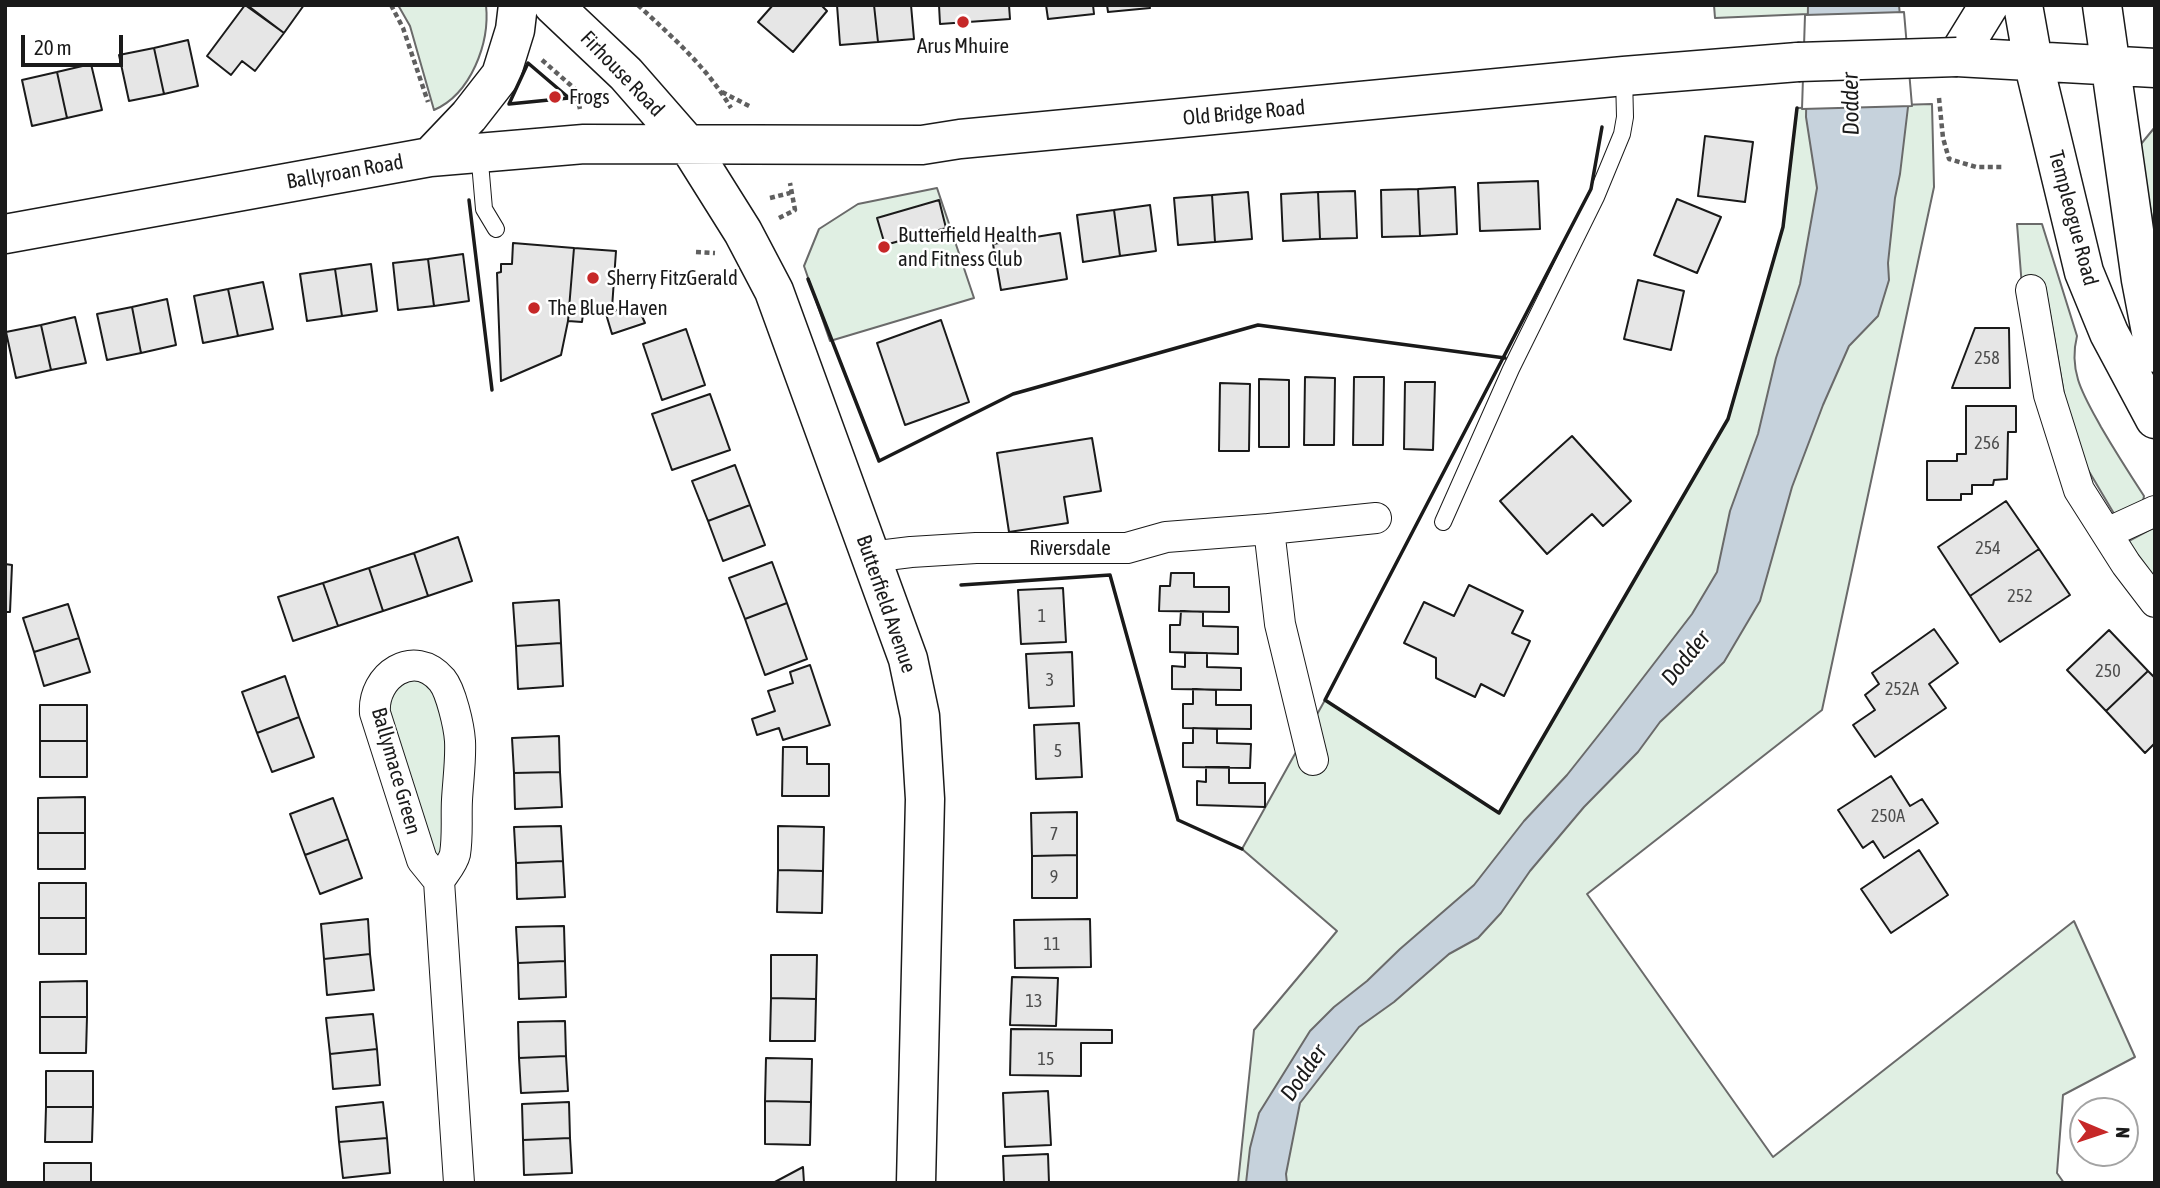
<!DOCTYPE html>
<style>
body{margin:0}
#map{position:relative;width:2160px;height:1188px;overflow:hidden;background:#fff;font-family:"Asap Condensed",sans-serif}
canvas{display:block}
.frame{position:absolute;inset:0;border:7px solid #1a1a1a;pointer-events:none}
.north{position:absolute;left:2069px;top:1097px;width:70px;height:70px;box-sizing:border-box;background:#fff;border:2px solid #a3a3a3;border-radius:50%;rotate:92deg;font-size:19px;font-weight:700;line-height:28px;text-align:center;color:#1a1a1a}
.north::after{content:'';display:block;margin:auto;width:24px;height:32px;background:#c62828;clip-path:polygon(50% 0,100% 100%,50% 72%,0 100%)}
.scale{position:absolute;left:21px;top:35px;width:102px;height:32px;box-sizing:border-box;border:4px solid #1a1a1a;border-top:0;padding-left:9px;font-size:21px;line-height:24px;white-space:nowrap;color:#1a1a1a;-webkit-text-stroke:5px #fff;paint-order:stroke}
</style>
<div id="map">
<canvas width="2160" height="1188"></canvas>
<div class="frame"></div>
<div class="north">N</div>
<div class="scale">20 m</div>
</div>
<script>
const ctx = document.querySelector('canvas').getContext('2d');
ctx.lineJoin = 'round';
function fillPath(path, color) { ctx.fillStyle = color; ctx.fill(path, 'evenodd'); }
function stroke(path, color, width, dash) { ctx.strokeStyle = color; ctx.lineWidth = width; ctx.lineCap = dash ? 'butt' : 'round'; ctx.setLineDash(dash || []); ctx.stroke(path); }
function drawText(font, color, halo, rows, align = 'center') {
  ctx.font = font + ' "Asap Condensed",sans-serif'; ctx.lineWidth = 5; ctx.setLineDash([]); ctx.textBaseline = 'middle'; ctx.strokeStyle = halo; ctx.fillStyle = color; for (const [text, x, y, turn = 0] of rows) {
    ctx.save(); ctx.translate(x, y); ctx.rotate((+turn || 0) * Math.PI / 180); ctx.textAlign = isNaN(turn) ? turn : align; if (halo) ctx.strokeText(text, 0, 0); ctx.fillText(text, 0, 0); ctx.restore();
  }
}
const green = new Path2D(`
 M398,5h88c4,38 -15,89 -52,105l-24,-84z
 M1714,5h94v9l-93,4z
 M1932,104l2,83 -112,523 -235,184 186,263 301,-236 61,136 -72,38 -6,78 7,10h-826l16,-153 83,-99 -95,-82 83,-149 174,113 229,-394 55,-192 14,-119z
 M2155,127v107l-13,-70 -1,-20z
 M937,188l37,110 -144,43 -26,-75 15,-37 39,-25z
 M2017,224h25l35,112c-9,36 7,60 24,91 14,24 28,46 43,69l-2,10 -26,11 -32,-54 -16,-46 -23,-131 -23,1z
 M2153,528l2,3v53l-30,-41z
 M406,673l42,19 -4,200 -60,-193z`);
fillPath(green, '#e0efe3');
stroke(green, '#6a6a6a', 2);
const water = new Path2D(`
 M1808,5h91l9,102 -8,67 -5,24 -7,65 1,17 -11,36 -29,30 -26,59 -31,82 -32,114 -36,61 -64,60 -22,30 -54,55 -54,64 -29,42 -23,25 -29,16 -55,48 -35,25 -59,76 -14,71 1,9h-41l4,-35 9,-35 51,-82 24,-24 33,-26 33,-32 74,-64 50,-64 43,-46 42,-53 83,-108 25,-42 13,-61 28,-77 18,-76 24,-74 17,-96 -11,-71z`);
fillPath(water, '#c6d2dc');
stroke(water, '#6a6a6a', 2);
const pier = new Path2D(`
 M1904,12l8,94 -110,3 3,-94z`);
fillPath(pier, '#fff');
stroke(pier, '#6a6a6a', 2);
const building = new Path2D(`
 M245,5l39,28 -29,38 -13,-10 -11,14 -24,-19z
 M247,5h57l-20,28z
 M773,5h48l6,6 -34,41 -35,-30z
 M837,5h37l4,37 -38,3z
 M874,5h37l3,34 -36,3z
 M939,5h70l1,14 -70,5z
 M1046,5h47l1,9 -46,5z
 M1107,5h42l1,3 -42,4z
 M188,40l10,46 -34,8 -10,-46z
 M154,48l10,46 -35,7 -10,-46z
 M91,64l11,46 -35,8 -10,-46z
 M57,72l10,46 -35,8 -10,-46z
 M1705,136l48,6 -8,60 -47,-6z
 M1538,181l2,48 -60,2 -2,-48z
 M1455,187l2,47 -37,2 -2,-47z
 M1418,189l2,47 -38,1 -1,-47z
 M1355,191l2,47 -37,1 -2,-47z
 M1248,192l4,47 -37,3 -3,-47z
 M1318,192l2,47 -37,2 -2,-47z
 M1212,195l3,47 -37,3 -4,-47z
 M1677,199l44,18 -24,56 -43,-18z
 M939,200l7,28 -61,17 -8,-27z
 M1150,205l6,46 -36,5 -6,-46z
 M1114,210l6,46 -37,6 -6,-47z
 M1060,233l7,46 -66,11 -8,-46z
 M513,243l61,5 -6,73 -7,34 -60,26 -4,-108 4,-1v-8h11z
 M574,248l42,3 -4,57 -28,-2 -2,16 -14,-1z
 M463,254l6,47 -35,5 -6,-47z
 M428,259l6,47 -36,4 -5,-47z
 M371,264l6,47 -35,5 -7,-47z
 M335,269l7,47 -35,5 -7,-47z
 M1638,280l46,11 -13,59 -47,-11z
 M263,282l10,47 -35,7 -10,-47z
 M228,289l10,47 -35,7 -9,-47z
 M167,299l9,46 -35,8 -9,-46z
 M630,305l11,9 4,9 -33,11 -6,-20z
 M132,307l9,46 -34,7 -10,-46z
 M75,317l11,46 -35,7 -10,-45z
 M941,320l28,82 -64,23 -28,-82z
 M41,325l10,45 -35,8 -10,-46z
 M1975,328h34l1,60h-58z
 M686,329l19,56 -43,15 -19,-56z
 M1305,377l30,1 -1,67h-30z
 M1354,377h30l-1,68h-30z
 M1259,379l30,1v67h-30z
 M1405,382h30l-2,68 -29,-1z
 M1220,383l30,1 -1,67h-30z
 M710,394l20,56 -58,20 -20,-56z
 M1966,406h50v26h-8l-1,47 -13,1 -1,5h-21v9h-11v6h-34v-39h30v-7h9z
 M1572,436l59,65 -28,25 -11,-12 -45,40 -47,-53z
 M1092,438l9,53 -37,6 4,26 -59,9 -12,-79z
 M735,465l15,40 -42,16 -16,-40z
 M2006,501l33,48 -69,47 -32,-49z
 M750,505l15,40 -42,16 -15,-40z
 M458,537l14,44 -44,15 -14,-43z
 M2039,549l31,46 -70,47 -30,-46z
 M414,553l14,43 -45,15 -14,-43z
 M772,562l15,41 -42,16 -16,-41z
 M5,564l7,1 -2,47h-5z
 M369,568l14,43 -45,15 -15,-43z
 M1171,573h23v14h35v25l-70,-1 1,-25h10z
 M323,583l15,43 -45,15 -15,-44z
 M1469,585l54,26 -11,22 18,8 -26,55 -23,-12 -6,13 -39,-19v-20l-32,-15 20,-41 30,14z
 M1063,588l3,54 -45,2 -3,-54z
 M559,600l2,43 -45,3 -3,-43z
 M787,603l20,56 -42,16 -20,-56z
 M68,604l11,34 -45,14 -11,-34z
 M1181,611l22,1v14l35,1v27l-68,-2v-27h10z
 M1934,629l24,34 -29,21 17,24 -71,49 -22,-32 22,-15 -10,-15 14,-11 -7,-11z
 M2109,630l39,41 -42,40 -39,-41z
 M79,638l11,34 -46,14 -10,-34z
 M561,643l2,43 -45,3 -2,-43z
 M1072,652l2,54 -45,2 -3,-54z
 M1185,653h22v14l34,1v22l-69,-1v-23l13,1z
 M810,665l20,60 -47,15 -4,-12 -22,7 -5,-16 23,-8 -7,-20 25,-8 -3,-11z
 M2148,671l7,7v65l-10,10 -39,-42z
 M285,676l14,41 -42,16 -15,-41z
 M1193,689l23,1v15h35v24l-68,-1v-24h10z
 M40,705h47v36h-47z
 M299,717l15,40 -42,15 -15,-39z
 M1079,723l3,54 -46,2 -2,-54z
 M1193,728l24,1v14l34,1 -1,24 -67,-1v-24h10z
 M559,736l1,36 -46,1 -2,-35z
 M40,741h47v36h-47z
 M783,747h24v17h22v32h-47z
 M1206,767h23v16h36v24l-68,-2v-24l9,1z
 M560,772l2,35 -47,2 -1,-36z
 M1891,776l19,30 12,-7 16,24 -54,35 -11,-17 -10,7 -25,-38z
 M85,797v36h-47v-35z
 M333,798l15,41 -43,16 -15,-41z
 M1077,812v43l-45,1 -1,-43z
 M561,826l2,35 -47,2 -2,-36z
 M778,826l46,1 -1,44 -45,-1z
 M38,833h47v36h-47z
 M348,839l14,39 -42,16 -15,-39z
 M1919,850l29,45 -57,38 -30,-44z
 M1077,855v43h-45v-42z
 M563,861l2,36 -48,2 -1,-36z
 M778,870l45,1 -1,42 -45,-1z
 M39,883h47v35h-47z
 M39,918h47v36h-47z
 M368,919l2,35 -46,5 -3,-35z
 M1090,919l1,48 -76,1 -1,-48z
 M564,926l1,35 -47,2 -2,-36z
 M370,954l4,36 -47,5 -3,-36z
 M771,955h46l-1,44 -45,-1z
 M565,961l1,36 -47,2 -1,-36z
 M1012,977l46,1 -2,48 -46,-1z
 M87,981v36h-47v-35z
 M771,998l45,1 -1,42h-45z
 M373,1014l4,35 -47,5 -4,-36z
 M40,1017h47l-1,36h-46z
 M565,1021l1,35 -47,2 -1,-36z
 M1011,1029l101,1v13h-31v33l-71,-1z
 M377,1049l3,36 -47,4 -3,-35z
 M566,1056l2,35 -47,2 -2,-35z
 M766,1058l46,1 -1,43 -46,-1z
 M46,1071h47v36h-47z
 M1048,1091l3,54 -46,2 -2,-54z
 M765,1101l46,1 -1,43 -45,-1z
 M383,1102l4,36 -48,4 -3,-35z
 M569,1102l1,36 -47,2 -1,-36z
 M46,1107h47l-1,35h-47z
 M387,1138l3,35 -47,5 -4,-36z
 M570,1138l2,35 -48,2 -1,-35z
 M1048,1154l1,29h-45l-1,-27z
 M44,1163h47v20h-47z
 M803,1167l1,16h-31z`);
fillPath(building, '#e6e6e6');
stroke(building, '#1a1a1a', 2);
const lane = new Path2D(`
 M479,151l5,58 12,20
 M1443,522l68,-153 85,-172 26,-63 3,-17 -1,-41`);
const street = new Path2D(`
 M2031,290l18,105 30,95 47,74 29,38
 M1269,529l107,-11
 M2107,533l48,-22
 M870,557l41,-5 65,-4h151l39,-11 103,-8 11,95 33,136
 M439,881c5,-8 14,-18 16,-27 3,-18 1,-37 2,-54 1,-19 4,-40 3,-59 -1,-15 -9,-50 -18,-61 -28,-33 -70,-4 -67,33l47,147 17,21 20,302`);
const secondary = new Path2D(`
 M553,5l73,69 63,72 54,86 31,59 134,368 12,57 5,83 -9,384
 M1989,5l-32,52 198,11
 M2023,5l10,56 51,211 25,61 46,86
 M2102,5l39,275 14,73
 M430,157l39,-41 32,-41 14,-45 3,-25
 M5,234l425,-77 154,-13 338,1 38,-6 664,-63 174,-14`);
stroke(lane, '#1a1a1a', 18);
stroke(street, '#1a1a1a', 32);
stroke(secondary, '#1a1a1a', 41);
stroke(new Path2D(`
 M391,5l12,23 25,74
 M638,5c34,32 69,62 93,103
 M542,60l33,29 5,20
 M722,92l29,15
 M1939,98l4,40 6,21 27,8h26
 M770,198l20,-5
 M779,218l16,-8 -5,-27
 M696,252l19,1`), '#5f5f5f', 4.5, [5, 3.5]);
stroke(lane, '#fff', 16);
stroke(street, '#fff', 30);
stroke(secondary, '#fff', 38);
const secondaryBridge = new Path2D(`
 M1798,62l159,-5`);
stroke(secondaryBridge, '#1a1a1a', 41, []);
stroke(secondaryBridge, '#fff', 38);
stroke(new Path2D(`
 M528,63l41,35 -60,6z
 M1602,127l-11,62 -266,511 174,113 229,-394 55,-192 14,-119
 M469,200l23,190
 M808,279l71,182 134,-67 245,-69 247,33
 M961,585l149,-10 68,245 64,29`), '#1a1a1a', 3.5);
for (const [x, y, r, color] of [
 [963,22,7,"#c62828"],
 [555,97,7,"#c62828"],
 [884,247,7,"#c62828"],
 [593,278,7,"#c62828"],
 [534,308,7,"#c62828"]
]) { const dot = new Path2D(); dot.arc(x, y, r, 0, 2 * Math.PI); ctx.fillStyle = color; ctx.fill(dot); stroke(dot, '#fff', 2.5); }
drawText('18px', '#4d4d4d', null, [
 ["258",1987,358],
 ["256",1987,443],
 ["254",1988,548],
 ["252",2020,596],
 ["1",1042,616],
 ["250",2108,671],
 ["3",1050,680],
 ["252A",1902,689],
 ["5",1058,751],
 ["250A",1888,816],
 ["7",1054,834],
 ["9",1054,877],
 ["11",1052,944],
 ["13",1034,1001],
 ["15",1046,1059]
]);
drawText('21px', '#1a1a1a', '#fff', [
 ["Arus Mhuire",963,46,"center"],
 ["Frogs",569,97],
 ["Butterfield Health",898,235],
 ["and Fitness Club",898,259],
 ["Sherry FitzGerald",607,278],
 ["The Blue Haven",548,308]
], 'left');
drawText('21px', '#1a1a1a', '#fff', [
 ["Firhouse Road",622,74,46],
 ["Old Bridge Road",1244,113,-5],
 ["Ballyroan Road",345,172,-10],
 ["Templeogue Road",2073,218,75],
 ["Riversdale",1070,548],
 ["Butterfield Avenue",886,604,71],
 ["Ballymace Green",396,771,74]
]);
drawText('italic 23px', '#1a1a1a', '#fff', [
 ["Dodder",1851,104,-91],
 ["Dodder",1686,658,-51],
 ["Dodder",1304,1073,-55]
]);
</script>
